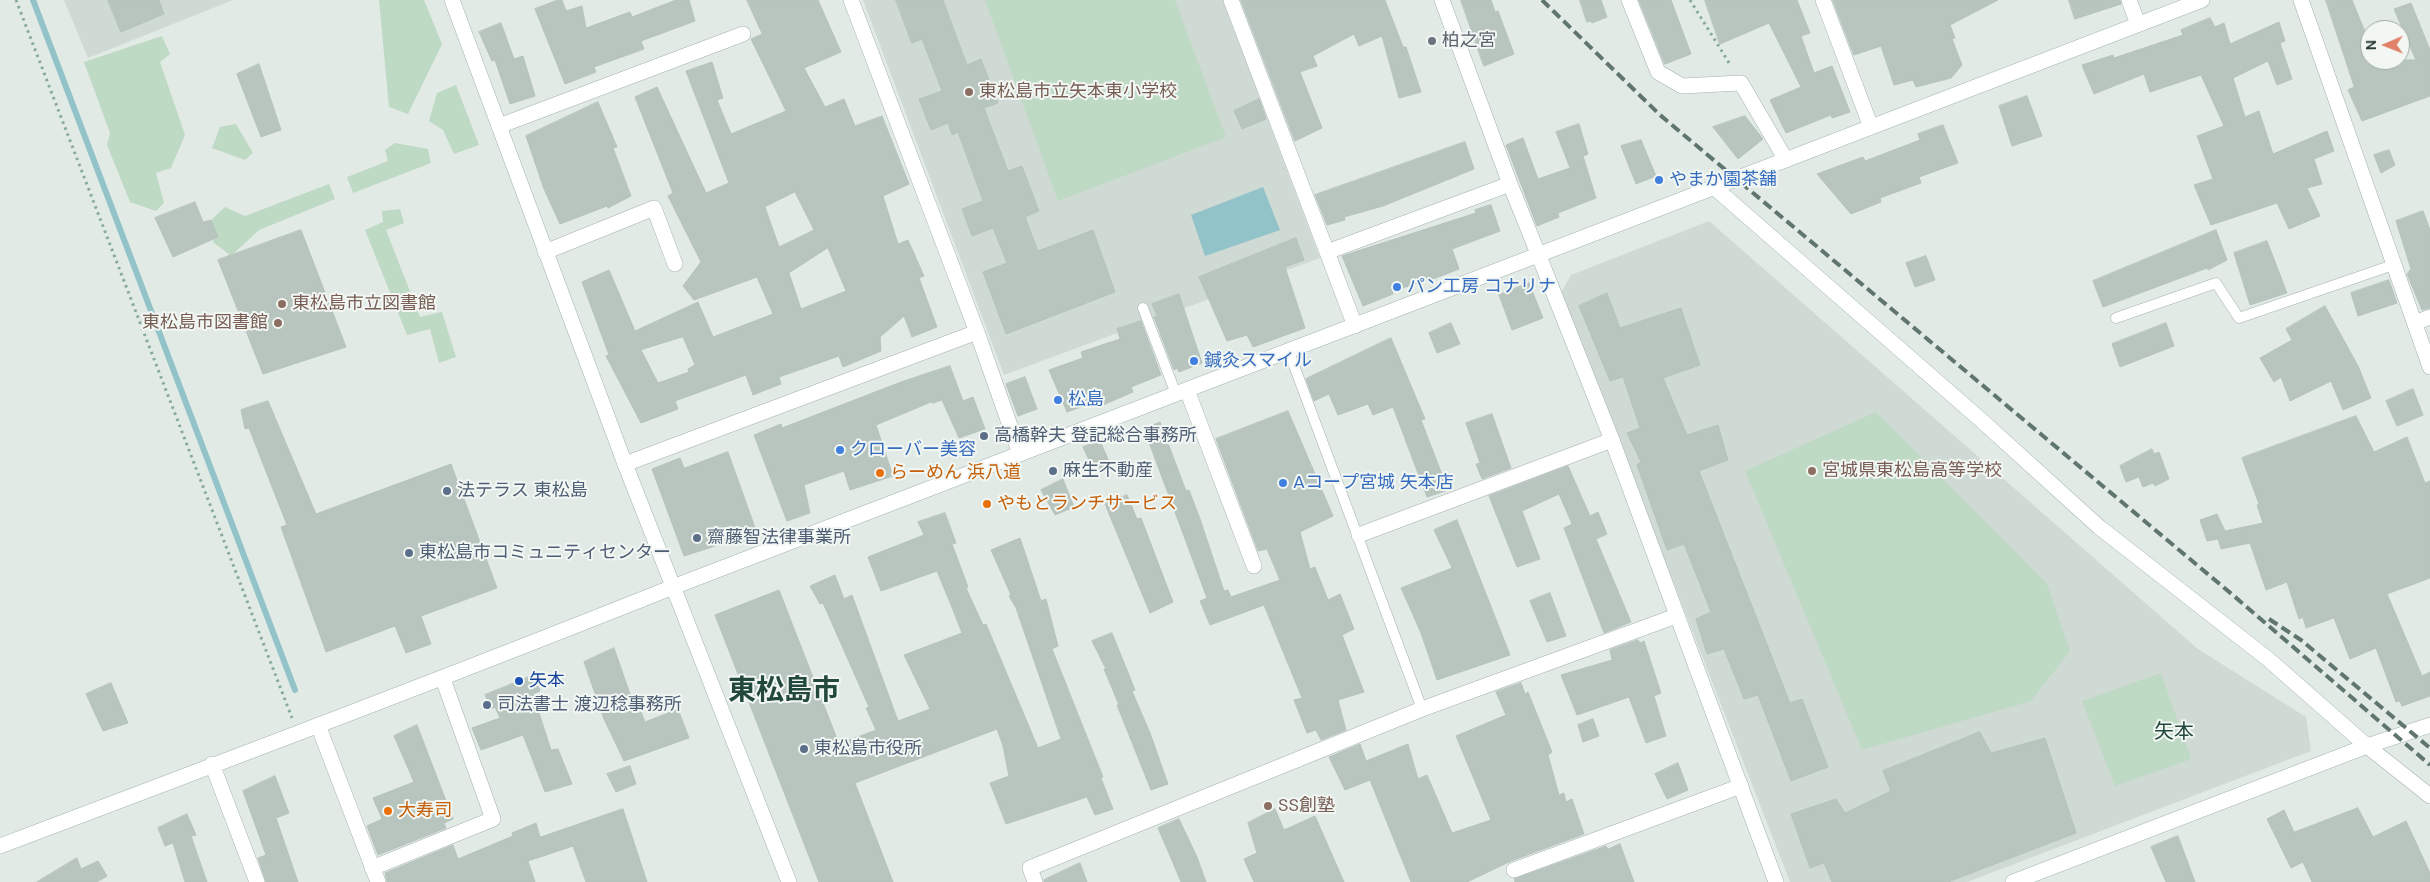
<!DOCTYPE html>
<meta charset="utf-8">
<style>
body{margin:0}
#map{position:relative;width:2430px;height:882px;overflow:hidden;background:#e2eae6;font-family:"DM Sans",sans-serif}
canvas{display:block}
.north{position:absolute;left:2360px;top:20px;width:50px;height:50px;box-sizing:border-box;background:#f2f7f4;border:1px solid #a0aba6;border-radius:50%;rotate:269deg;font-size:14px;font-weight:700;line-height:20px;text-align:center;color:#243932}
.north::after{content:'';display:block;margin:auto;width:18px;height:22px;background:#e0826a;clip-path:polygon(50% 0,100% 100%,50% 72%,0 100%)}
</style>
<div id="map">
<canvas width="2430" height="882"></canvas>
<div class="north">N</div>
</div>
<script>
const ctx = document.querySelector('canvas').getContext('2d');
ctx.lineJoin = 'round';
function fillPath(path, color) { ctx.fillStyle = color; ctx.fill(path, 'evenodd'); }
function stroke(path, color, width, dash) { ctx.strokeStyle = color; ctx.lineWidth = width; ctx.lineCap = dash ? 'butt' : 'round'; ctx.setLineDash(dash || []); ctx.stroke(path); }
function drawText(font, color, halo, rows, align = 'center') {
  ctx.font = font + ' "DM Sans","Noto Sans JP",sans-serif'; ctx.lineWidth = 4; ctx.setLineDash([]); ctx.textBaseline = 'middle'; ctx.strokeStyle = halo; ctx.fillStyle = color; for (const [text, x, y, turn = 0] of rows) {
    ctx.save(); ctx.translate(x, y); ctx.rotate((+turn || 0) * Math.PI / 180); ctx.textAlign = isNaN(turn) ? turn : align; if (halo) ctx.strokeText(text, 0, 0); ctx.fillText(text, 0, 0); ctx.restore();
  }
}
fillPath(new Path2D(`
 M64,0h169l-145,58z
 M863,0h360l97,258 -316,117z
 M1709,221l489,428 108,68 5,34 -344,131h-177l-229,-589 10,-18z`), '#d0dad5');
fillPath(new Path2D(`
 M379,0h45l18,44 -34,70 -19,-7z
 M985,0h190l51,137 -168,64z
 M162,36l8,18 -10,8 25,73 -14,33 -15,5 8,30 -8,8 -26,-9 -23,-57 3,-12 -26,-71z
 M456,85l23,60 -25,9 -11,-24 -14,-9 8,-28z
 M236,124l17,29 -8,7 -33,-12 8,-21z
 M395,143l33,6 3,14 -78,30 -6,-16 41,-16 -3,-11z
 M329,184l6,15 -76,31 -28,26 -18,-14 -2,-22 14,-13 20,9z
 M400,209l4,14 -18,7 34,87 22,-5 14,45 -17,6 -9,-34 -23,6 -42,-105 18,-8 -1,-11z
 M1876,412l171,172 23,67 -39,50 -169,49 -117,-279z
 M2161,673l30,86 -76,27 -33,-85z`), '#bed9c4');
fillPath(new Path2D(`
 M1263,187l17,43 -75,26 -14,-41z`), '#91c3c8');
stroke(new Path2D(`
 M33,0l262,690`), '#91c3c8', 6);
const building = new Path2D(`
 M108,0h51l5,14 -43,18z
 M558,0h4l4,11 16,-5 4,22 44,-16 2,5 44,-17h13l6,21 -54,20 3,8 -50,18 2,5 -31,12 -30,-75z
 M747,0h71l23,52 -37,16 21,39 19,-8 11,27 27,-10 27,68 -26,12 15,48 10,-4 16,36 -5,2 18,49 -25,10 -8,-21 -24,21 1,14 -38,16 -4,-11 -60,21 2,7 -28,11 -7,-20 -71,26 3,8 -37,14 -35,-67 3,-1 -27,-73 27,-12 26,61 63,-29 15,35 60,-23 -16,-37 -63,23 -11,-14 18,-24 -33,-66 5,-3 -38,-96 22,-10 49,106 23,-10 -43,-112 26,-9 11,36 -6,2 14,34 55,-23 -35,-72 11,-5zM795,192l19,38 -35,17 -14,-40zM828,248l18,43 -45,18 -12,-36zM683,337l12,28 -7,4 1,3 -31,11 -17,-33z
 M896,0h47l24,65 14,-6 17,44 -14,5 24,63 14,-5 17,45 -14,6 13,34 55,-21 22,62 -109,42 -23,-62 24,-9 -14,-35 -21,8 -10,-27 21,-8 -25,-69 -6,3 -4,-12 -17,7 -12,-31 23,-8 -20,-52 -10,4z
 M1241,0h144l18,47h3l15,45 -22,6 -17,-62 -23,10 -5,-12 -41,22 4,10 -17,6 22,56 -27,13z
 M1461,0h30l4,12 3,-1 16,43 -30,12z
 M1580,0h21l6,17 -15,6 -1,-2 -4,1z
 M1639,0h32l20,54 -26,10z
 M1705,0h92l13,33 -9,3 13,37 18,-7 18,46 -18,6 -1,-3 -45,18 -16,-33 31,-13 -32,-64 -49,21z
 M1833,0h165l-48,25 5,13 -3,1 10,26 -11,13 -35,9 -3,-7 -19,5 -13,-39 -27,9z
 M2069,0h51l1,4 -46,15z
 M2326,0h26l18,44v16h46l-22,-51 17,-6 19,47v46l-68,25 -14,-31 6,-3z
 M2210,18l5,9 9,-4 6,21 49,-22 6,19 -5,2 12,36 -15,6 -9,-24 -35,17 12,39 14,-6 14,43 54,-23 7,20 -20,8 8,25 -15,4 13,28 -31,13 -12,-26 -66,22 -17,-40 19,-6 -16,-43 27,-10 -23,-51 -51,17 -6,-18 -50,20 -12,-29 31,-10 1,3 69,-23 -2,-5z
 M501,23l13,36 9,-3 12,40 -25,8 -15,-44 -3,1 -13,-29z
 M259,64l22,66 -20,7 -24,-63z
 M2027,96l15,40 -30,10 -13,-40z
 M1259,99l7,20 -24,10 -8,-18z
 M598,102l19,45 -4,1 18,48 -23,12 -1,-2 -47,18 -16,-35 -18,-53z
 M1745,116l18,23 -25,20 -25,-32z
 M1579,124l9,30 -5,2 13,42 -38,15 1,4 -22,9 -31,-81 17,-7 15,41 32,-11 -14,-36z
 M1943,125l15,38 -39,14 2,6 -41,15 1,4 -30,12 -34,-40 46,-17 2,4 55,-21 -2,-6z
 M1641,140l15,36 -20,8 -15,-38z
 M1465,142l9,27 -91,37 -39,11 1,3 -18,5 -12,-30z
 M2389,150l6,15 -14,8 -7,-18z
 M195,202l8,20 8,-2 7,17 -45,20 -18,-39z
 M1491,205l9,26 -48,18 7,20 -23,9 -44,13 1,3 -30,12 -21,-50 134,-43 -1,-3z
 M2423,211l7,19v78l-8,2 -15,-36 4,-5 -15,-48z
 M301,230l45,117 -83,27 -45,-114z
 M2216,230l11,30 -19,10 -1,-2 -104,39 -10,-26z
 M1296,238l8,22 -19,7 20,61 -52,19 -6,-12 -20,6 -28,-64z
 M2267,241l20,52 -37,12 -16,-52z
 M1926,256l9,24 -20,7 -9,-24z
 M2389,280l8,23 -39,13 -7,-23z
 M1529,283l14,35 -31,12 -13,-35z
 M1607,293l13,35 61,-20 19,57 -37,13 24,57 31,-10 10,35 -29,11 91,232 12,-4 26,68 -37,14 -33,-86 -14,4 -20,-50 -17,5 -11,-35 15,-7 -27,-68 -17,6 -30,-85 4,-3 -14,-29 13,-5 -17,-51 -13,4 -31,-75z
 M1179,294l23,69 -23,9 -2,-4 -3,2 -20,-53 3,-1 -5,-12z
 M2325,306l33,60 13,32 -28,12 -12,-29 -41,20 -9,-24 -7,5 -14,-24 32,-18 -6,-11z
 M1141,321l20,54 -30,12 2,5 -30,13 -3,-5 -33,12 -18,-42 34,-12 -2,-6 39,-13 -3,-10z
 M1451,323l9,21 -23,9 -8,-20z
 M2166,323l8,23 -54,21 -8,-23z
 M1391,338l34,81 -4,1 27,70 -21,7 -34,-90 -20,8 -5,-11 -30,11 -9,-21 -15,7 -8,-22z
 M950,366l13,35 10,-4 12,32 -26,9 -17,-38 -9,3 -2,-1 -55,23 17,51 -43,14 -6,-19 -40,14 6,28 -23,8 -33,-86 27,-11 1,4 119,-46z
 M1025,377l12,32 -19,7 -12,-32z
 M2413,389l10,26 -26,11 -11,-25z
 M268,401l48,113 135,-50 46,124 -76,28 10,28 -25,9 -11,-27 -69,26 -45,-125 6,-2 -38,-97 -4,1 -4,-19z
 M1288,411l45,105 -33,16 10,37 5,-2 13,33 12,-6 14,35 -12,6 22,57 -26,8 8,30 -25,10 -5,-10 -9,3 -13,-33 8,-2 -38,-93 -54,20 -10,-24 7,-3 -63,-169 16,-7 26,69 3,-1 11,29 24,72 4,-1 3,7 49,-17 -13,-31 -9,2 -42,-112z
 M1492,414l19,54 -29,11 -6,-15 4,-1 -14,-40z
 M2356,416l18,36 33,-15 18,46 5,-2v97l-43,16 35,82 8,-4v24l-28,10 -2,-5 -4,1 -20,-54 -26,11 -16,-41 -28,10 -3,-11 -4,2 -12,-37 -21,8 -16,-47 -29,6 -3,-10 -11,2 -7,-21 17,-6 8,17 38,-8 -6,-18 2,-1 -17,-46z
 M1100,441l11,25 -17,5 -11,-24z
 M2152,449l2,5 5,-2 10,27 -14,7 -2,-3 -10,4 -4,-10 -13,5 -6,-16z
 M728,452l30,84 -22,9 -2,-5 -50,16 -32,-87 28,-11 4,10z
 M1568,466l22,50 8,-4 9,22 -11,5 35,83 -27,11 -40,-105 8,-4 -13,-30 -37,17 18,48 -23,8 -28,-71z
 M1063,479l11,28 -19,8 -14,-25z
 M1127,495l10,24 4,-1 32,84 -23,11 -45,-109z
 M945,513l11,30 -4,1 16,43 -2,1 17,37 3,-1 52,124 23,-9 -45,-131 -7,-12 2,-1 -20,-45 29,-12 21,63 5,-2 12,47 -6,3 51,128 -2,1 12,31 -18,6 -8,-18 -81,27 -16,-41 19,-7 -6,-30 -6,-17 -142,54 38,99h-74l-104,-267 64,-25 60,154 37,-14 -10,-22 3,-1 -46,-104 -3,1 -10,-18 25,-11 9,24 8,-4 46,126 32,-12 -26,-54 58,-22 -11,-28 -14,-34 -56,20 -13,-34 56,-22 -6,-13z
 M1457,520l53,135 -73,25 -16,-47 -20,-45 51,-20 -18,-38z
 M1550,593l16,43 -19,6 -17,-41z
 M1112,633l23,57 -3,1 18,42 18,51 -17,6 -34,-85h2l-15,-36h2l-14,-28z
 M1638,640l2,3 4,-2 17,52 -7,3 12,40 -20,7 -17,-46 -52,18 -16,-40 51,-15 -2,-10z
 M614,648l23,66 4,-2 4,10 33,-13 11,29 -65,23 -20,-42 -20,-57z
 M534,675l6,16 -7,3 18,56 7,-1 14,35 -27,8 -22,-57 -42,15 -9,-22 28,-10 -5,-11 -4,2 -6,-14z
 M111,683l17,40 -25,8 -17,-37z
 M1521,683l4,11 3,-2 24,60 -4,3 11,40 5,-2 2,9 6,-3 12,35 -73,27 -44,21h-56l-41,-102 -25,10 -16,-33 31,-13 6,17 42,-17 10,35 9,-4 25,58 39,-13 -35,-84 50,-21 -10,-23z
 M1593,719l6,17 -16,6 -5,-17z
 M417,725l36,94 -9,4 2,5 -68,27 -11,-29 15,-7 -9,-21 41,-16 -20,-46z
 M1980,732l11,21 54,-15 31,95 -128,49h-116l-8,-19 -14,5 -19,-54 45,-15 9,14 46,-22 -8,-20z
 M1678,763l10,27 -21,9 -12,-25z
 M630,766l6,18 -20,8 -9,-18z
 M275,776l14,37 -13,5 22,64h-32l-8,-24 8,-3 -23,-64z
 M2358,808l15,29 33,-16 24,52v9h-118l-9,-20 -12,6 -24,-49 17,-9 10,22z
 M623,809l24,73h-61l-13,-36 -45,15 7,21h-148l-2,-9 68,-28 5,14 55,-23 -1,-3 24,-10 4,14z
 M1275,809l9,21 31,-14 29,66h-90l-10,-23 13,-6 -9,-30z
 M187,814l9,21 -5,1 16,46h-22l-12,-39 -8,3 -7,-18z
 M1179,819l18,38 9,25h-25l-10,-24 -13,-30z
 M2178,836l17,46h-29l-15,-35z
 M1620,844l14,38h-119l-1,-3 92,-33 2,3z
 M77,858l4,11 17,-8 9,15 -10,6h-60z
 M1080,863l7,19h-43v-2z`);
fillPath(building, '#b8c5bf');
stroke(building, '#b5c3bd', 1);
const lane = new Path2D(`
 M1143,308l33,86
 M2116,318l100,-35 23,35 154,-53
 M1289,352l133,357`);
const street = new Path2D(`
 M851,0l126,332 43,122
 M1231,0l96,252
 M1442,0l68,184 29,72
 M1629,0l29,72 24,14 59,-3 45,77
 M1823,0l48,127
 M2129,0l9,24
 M2301,0l129,367
 M499,126l244,-92
 M545,252l109,-44 21,56
 M2415,323l15,-6
 M1355,326l-28,-74 183,-68
 M1187,390l67,176
 M625,464l352,-132
 M1359,535l253,-95
 M318,725l60,157
 M2367,746l63,50
 M212,764l45,118
 M372,868l121,-49 -50,-140
 M1514,870l227,-84
 M1035,882l-5,-14 392,-159 254,-93`);
const secondary = new Path2D(`
 M452,0l173,464 164,418
 M1715,188l266,232 118,107 169,132 99,87
 M1539,256l73,184 164,442
 M0,846c225,-85 450,-170 673,-259l1529,-587
 M2013,882l354,-136 63,-21`);
stroke(lane, '#a5b1ac', 11);
stroke(street, '#a5b1ac', 16);
stroke(secondary, '#a2b5ad', 16);
stroke(new Path2D(`
 M16,0l276,718
 M1690,0l41,66`), '#87aa9d', 3, [2.5, 4]);
stroke(lane, '#fff', 10);
stroke(street, '#fff', 15);
stroke(secondary, '#fff', 15);
stroke(new Path2D(`
 M1542,0l118,115 574,481 196,169
 M2269,619l32,21 129,108`), '#5f756e', 4, [10, 5]);
for (const [x, y, r, color] of [
 [1432,41,5,"#6b7280"],
 [969,92,5,"#8d6e63"],
 [1659,180,5,"#3f7fe0"],
 [1397,287,5,"#3f7fe0"],
 [282,304,5,"#8d6e63"],
 [278,323,5,"#8d6e63"],
 [1194,361,5,"#3f7fe0"],
 [1058,400,5,"#3f7fe0"],
 [984,436,5,"#5c6f8a"],
 [840,450,5,"#3f7fe0"],
 [1053,471,5,"#5c6f8a"],
 [1812,471,5,"#8d6e63"],
 [880,473,5,"#e8710a"],
 [1283,483,5,"#3f7fe0"],
 [447,491,5,"#5c6f8a"],
 [987,504,5,"#e8710a"],
 [697,538,5,"#5c6f8a"],
 [409,553,5,"#5c6f8a"],
 [519,681,5,"#1a4fb4"],
 [487,705,5,"#5c6f8a"],
 [804,749,5,"#5c6f8a"],
 [1268,806,5,"#8d6e63"],
 [388,811,5,"#e8710a"]
]) { const dot = new Path2D(); dot.arc(x, y, r, 0, 2 * Math.PI); ctx.fillStyle = color; ctx.fill(dot); stroke(dot, '#f2f7f4', 2); }
drawText('18px', '#5b616d', '#f2f7f4', [
 ["柏之宮",1442,41]
], 'left');
drawText('18px', '#785e54', '#f2f7f4', [
 ["東松島市立矢本東小学校",979,92],
 ["東松島市立図書館",292,304],
 ["東松島市図書館",268,323,"right"],
 ["宮城県東松島高等学校",1822,471],
 ["SS創塾",1278,806]
], 'left');
drawText('18px', '#366cbe', '#f2f7f4', [
 ["やまか園茶舗",1669,180],
 ["パン工房 コナリナ",1407,287],
 ["鍼灸スマイル",1204,361],
 ["松島",1068,400],
 ["クローバー美容",850,450],
 ["Aコープ宮城 矢本店",1293,483]
], 'left');
drawText('18px', '#4e5e75', '#f2f7f4', [
 ["高橋幹夫 登記総合事務所",994,436],
 ["麻生不動産",1063,471],
 ["法テラス 東松島",457,491],
 ["齋藤智法律事業所",707,538],
 ["東松島市コミュニティセンター",419,553],
 ["司法書士 渡辺稔事務所",497,705],
 ["東松島市役所",814,749]
], 'left');
drawText('18px', '#c56008', '#f2f7f4', [
 ["らーめん 浜八道",890,473],
 ["やもとランチサービス",997,504],
 ["大寿司",398,811]
], 'left');
drawText('18px', '#164399', '#f2f7f4', [
 ["矢本",529,681]
], 'left');
drawText('20px', '#23483d', '#f2f7f4', [
 ["矢本",2174,733]
]);
drawText('bold 28px', '#23483d', '#f2f7f4', [
 ["東松島市",784,692]
]);
</script>
